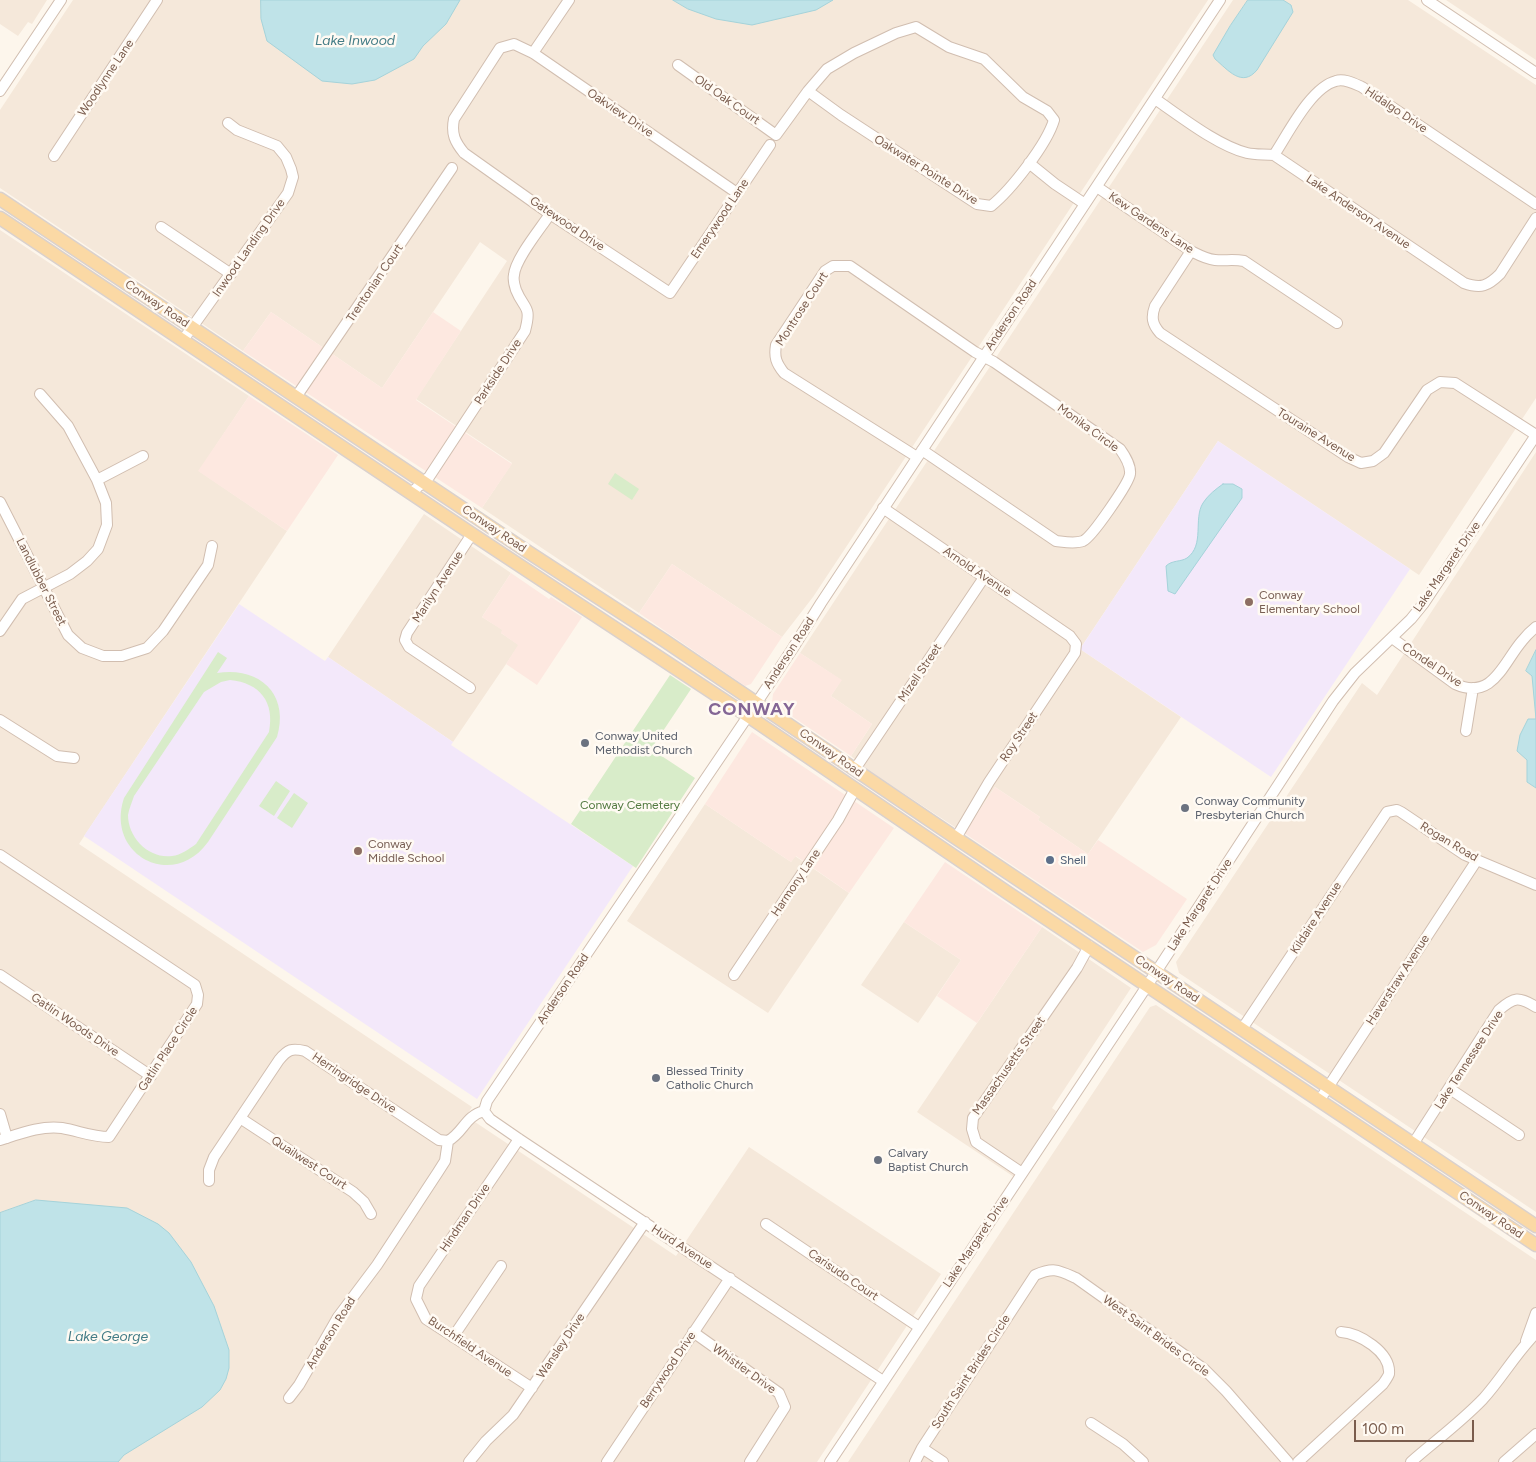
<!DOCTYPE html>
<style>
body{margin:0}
#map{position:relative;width:1536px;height:1462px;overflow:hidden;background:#fdf6ec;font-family:Figtree,sans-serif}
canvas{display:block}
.scale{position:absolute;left:1354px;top:1420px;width:120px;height:22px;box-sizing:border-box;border:2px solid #7a5c4d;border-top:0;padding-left:6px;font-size:15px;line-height:18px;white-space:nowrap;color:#7a5c4d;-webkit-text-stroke:4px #fffaf3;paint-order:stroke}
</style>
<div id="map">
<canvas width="1536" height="1462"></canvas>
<div class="scale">100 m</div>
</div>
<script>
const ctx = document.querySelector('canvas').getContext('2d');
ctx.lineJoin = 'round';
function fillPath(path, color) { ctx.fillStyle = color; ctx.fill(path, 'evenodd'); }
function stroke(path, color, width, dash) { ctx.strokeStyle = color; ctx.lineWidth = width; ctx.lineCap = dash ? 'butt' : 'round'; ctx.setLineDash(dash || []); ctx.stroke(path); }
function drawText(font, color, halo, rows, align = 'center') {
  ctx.font = font + ' Figtree,sans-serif'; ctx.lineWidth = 5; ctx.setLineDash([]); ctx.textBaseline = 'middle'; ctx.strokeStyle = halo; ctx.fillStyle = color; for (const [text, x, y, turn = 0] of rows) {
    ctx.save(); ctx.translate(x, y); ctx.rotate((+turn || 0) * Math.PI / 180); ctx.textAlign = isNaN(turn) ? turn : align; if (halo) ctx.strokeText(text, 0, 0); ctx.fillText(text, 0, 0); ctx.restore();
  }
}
fillPath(new Path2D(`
 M0,0h47l-15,24 -4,-2 -10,14 -18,-12z
 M73,0h1135l-395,597 -31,40 -110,-73 -33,49 -157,-105 30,-45 -96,-64 91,-138 -27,-19 -98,146 -111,-76 -28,39 -243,-163v-78z
 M1233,0h175l128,85v313l-117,177 -201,-134 -138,208 101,68 -93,137 -50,-34 2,-3 -45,-30 -31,46 -96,-63 -17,-14 21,-32 -41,-28 10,-16 -41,-27z
 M1446,0h90v60z
 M0,230l249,166 -50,75 88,60 -208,313 393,263 -6,9 210,140 73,-109 192,127 -124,188h-817z
 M1536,452v760l-357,-239 -3,-11 186,-279 15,12z
 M424,514l87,59 -29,44 21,13 -2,3 18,12 -66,97 -125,-85z
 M705,804l86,58 4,-6 54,37 -81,120 -141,-92z
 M904,922l57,38 -43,63 -57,-38z
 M1042,927l89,61 -79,120 4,3 -42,66 -97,-65z
 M1156,1005l380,255v202h-688l302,-455z`), '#f5e8da');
fillPath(new Path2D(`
 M271,312l111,76 51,-76 28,19 -45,69 96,64 -30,44 -239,-157z
 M249,396l89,59 -51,76 -89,-60z
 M672,564l110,73 -31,47 -6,2 -106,-73z
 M511,573l38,26 2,-2 31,20 -45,68 -31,-21 12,-19 -17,-12 1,-3 -20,-13z
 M800,653l42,27 -11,16 41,28 -21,32 -79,-53 1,-9z
 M752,732l142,96 -45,65 -53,-37 -5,6 -86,-58z
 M995,787l45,30 -2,3 50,34 10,-14 89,59 -31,46 -13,7 -179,-119z
 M945,862l97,65 -65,96 -40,-27 24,-36 -57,-38z`), '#fde8e0');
fillPath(new Path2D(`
 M1218,441l192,128 -139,208 -191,-128z
 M239,604l86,57 3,-4 125,85 -2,3 182,121 -156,233 -393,-263z`), '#f3e8fa');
fillPath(new Path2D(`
 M615,473l24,16 -7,11 -24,-16z
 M218,652l9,6 -10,15c42,-7 73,21 60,64l-69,105c-35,49 -103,13 -84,-44zM230,680c30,3 45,22 39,52l-73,112c-7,5 -15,11 -24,12 -23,3 -44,-18 -44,-41 1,-6 4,-13 6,-19l70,-104 17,-10z
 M670,675l21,14 -40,60 44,29 -59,90 -65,-44z
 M276,781l14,10 -16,25 -15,-10z
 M294,793l14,10 -16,25 -15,-10z`), '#d8ecc9');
const water = new Path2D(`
 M261,0h199l-14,24 -23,22 -9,13 -39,21 -23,4 -30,-3 -55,-40 -6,-22z
 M673,0h160l-17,10 -64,15 -36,-6 -28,-10z
 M1248,0h35l8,5 2,7 -36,58c-15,18 -29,0 -42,-11l-2,-4 17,-29z
 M1223,484h10l9,5v9l-67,96 -7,-3 -2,-25c6,-6 15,-4 21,-8 18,-13 6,-39 16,-55 5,-8 13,-14 20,-19z
 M1536,650v138l-9,-6v-22l-10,-9 3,-16 8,-16h8l-4,-43 -6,-5z
 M36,1200l91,8 31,16 11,9 22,29 23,44 15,44v18l-3,11 -6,11 -18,17 -78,48 -6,7h-118v-249z`);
fillPath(water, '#bfe3e8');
stroke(water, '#a5d3da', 1);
const minor = new Path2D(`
 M1427,0l109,73
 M533,53l36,-53
 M678,65l98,70 32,-44 19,-22 27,-16 42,-20 20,-6 33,20 35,12 39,38 24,14 7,9c-7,24 -43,70 -63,86l-14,-2 -136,-89 -33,-24
 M0,91l61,-91
 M1155,99c25,17 63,47 92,54 8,2 18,1 27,2l190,128c17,6 24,3 36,-9l36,-56
 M1274,155c14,-21 37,-68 62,-74 8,-3 19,3 26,6l174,117
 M54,156l103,-156
 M1029,163l26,21 30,20
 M1097,187l94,64c8,4 15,8 24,9 10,1 18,-1 29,1l93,62
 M737,193l-204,-140 -19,-9 -14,4 -46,71c-3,15 1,23 10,34l86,61 120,79 100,-148
 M161,227l70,47
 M1191,251l-36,55c-4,11 -3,18 5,27l188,124 13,6 12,-2 11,-8 43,-63 13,-8 15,1 81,52
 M183,340l105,-147 5,-16 -2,-8 -5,-12 -9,-11 -40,-16 -9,-7
 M296,397l156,-229
 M917,457l-133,-84c-8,-10 -10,-16 -8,-28l49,-74 8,-5h17l125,86 19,10 126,87c5,7 11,16 10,25 -1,9 -38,63 -47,67 -8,3 -18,1 -27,0l-134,-91
 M97,480l46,-24
 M411,493l18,-16 96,-146c7,-26 -1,-21 -9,-41 -1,-3 -3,-11 -2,-15 1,-16 27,-47 36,-61
 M0,502l68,133 14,13 21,8h19l25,-8 16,-17 45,-66 4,-19
 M883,508l187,128 6,8 -1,9 -86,129 -33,56
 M0,631l22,-32 48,-25 17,-13 11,-12 9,-24 -1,-22 -9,-23 -29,-54 -28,-32
 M1392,638l63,46c38,17 48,-21 67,-43 4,-5 9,-10 14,-14
 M470,688l-61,-41 -4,-7 2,-7 65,-99
 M0,720l57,36 17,2
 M1466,731l7,-43
 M855,769l130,-193
 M0,855l195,130 3,10 -1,9 -88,133c-17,0 -30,-6 -47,-9 -20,-3 -43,6 -62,12
 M0,975l151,101
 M734,975l104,-155 17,-31
 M1242,1029l145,-217 10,-2 4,2 64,43 71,30
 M1450,1089l69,46
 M1319,1101l158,-241
 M484,1111l3,-10 261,-385 45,-68 28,-45 399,-603
 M484,1111l6,8 29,20 364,242
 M0,1114l7,24
 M240,1118l113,74 11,10 7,12
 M519,1139l-100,147 -3,13 10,20 106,69
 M448,1141c16,-9 17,-25 36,-30
 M1413,1144l86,-134c15,-13 20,-14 37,-3
 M1022,1173l-46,-31 -4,-13 1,-11 104,-150 12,-22
 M209,1181v-11l5,-13 65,-97c9,-11 13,-12 26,-9l134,89 9,1
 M766,1224l153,103
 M693,1332l86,61 6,14 -35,55
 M453,1337l48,-71
 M1526,1341l10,-28
 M289,1398l10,-13 39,-68 39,-52 61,-93 7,-11 3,-20
 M1091,1423l32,21 20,18
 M922,1448l21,14
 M469,1462l17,-21 27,-26 132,-193
 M607,1462l123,-184
 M830,1462l311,-467 192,-294 22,-28 56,-54 13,-16 112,-168
 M915,1462l7,-14 113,-173c19,-8 23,-5 41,3l128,91 22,22 62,71
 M1298,1462l85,-78c2,-3 5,-7 6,-10 2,-22 -30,-41 -48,-42
 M1411,1462c24,-21 50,-40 72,-63 19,-21 33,-46 53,-66
 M1504,1462l32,-28`);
const major = new Path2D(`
 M0,199l525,351 140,91 291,197 580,388
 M0,218l472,316 276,182 260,177 528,352`);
stroke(minor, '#d1beb0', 12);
stroke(major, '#dad1cd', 15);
stroke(minor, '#fff', 10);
stroke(major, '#fbd9a5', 12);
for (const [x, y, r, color] of [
 [1249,602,5,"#8d6e63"],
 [585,743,5,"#6b7280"],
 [1185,808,5,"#6b7280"],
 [358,851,5,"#8d6e63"],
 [1050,860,5,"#5c6f8a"],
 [656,1078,5,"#6b7280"],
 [878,1160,5,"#6b7280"]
]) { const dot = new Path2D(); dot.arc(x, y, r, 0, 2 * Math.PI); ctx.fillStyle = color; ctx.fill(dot); stroke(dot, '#fffaf3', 2); }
drawText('12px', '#7a5c4d', '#fffaf3', [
 ["Woodlynne Lane",106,78,-56],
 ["Old Oak Court",727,100,35],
 ["Hidalgo Drive",1396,110,34],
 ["Oakview Drive",620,113,34],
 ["Oakwater Pointe Drive",926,170,32],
 ["Lake Anderson Avenue",1358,212,34],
 ["Emerywood Lane",720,219,-56],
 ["Kew Gardens Lane",1151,223,34],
 ["Gatewood Drive",567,224,34],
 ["Inwood Landing Drive",249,248,-55],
 ["Trentonian Court",375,283,-56],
 ["Conway Road",157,304,34],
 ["Montrose Court",802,309,-57],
 ["Anderson Road",1011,315,-56],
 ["Parkside Drive",498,372,-57],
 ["Monika Circle",1088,428,36],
 ["Touraine Avenue",1316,435,32],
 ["Conway Road",494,529,34],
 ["Lake Margaret Drive",1447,567,-55],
 ["Arnold Avenue",977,572,34],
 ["Landlubber Street",41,582,63],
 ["Marilyn Avenue",438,587,-57],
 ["Anderson Road",789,653,-57],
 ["Condel Drive",1432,665,34],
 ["Mizell Street",920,673,-56],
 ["Roy Street",1019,737,-56],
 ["Conway Road",831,753,35],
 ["Rogan Road",1449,842,31],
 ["Harmony Lane",796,883,-56],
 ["Lake Margaret Drive",1200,905,-57],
 ["Kildaire Avenue",1316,918,-57],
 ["Conway Road",1167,979,34],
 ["Haverstraw Avenue",1398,980,-57],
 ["Anderson Road",563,989,-56],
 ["Gatlin Woods Drive",75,1025,34],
 ["Gatlin Place Circle",168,1049,-57],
 ["Lake Tennessee Drive",1469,1060,-57],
 ["Massachusetts Street",1009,1066,-55],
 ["Herringridge Drive",354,1083,34],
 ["Quailwest Court",309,1163,33],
 ["Conway Road",1491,1215,34],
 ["Hindman Drive",465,1218,-56],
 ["Lake Margaret Drive",976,1242,-56],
 ["Hurd Avenue",682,1247,33],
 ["Carisudo Court",843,1275,34],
 ["Anderson Road",331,1333,-58],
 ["West Saint Brides Circle",1156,1336,36],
 ["Wansley Drive",561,1346,-56],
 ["Burchfield Avenue",470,1347,34],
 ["Whistler Drive",744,1369,36],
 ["Berrywood Drive",668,1370,-56],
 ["South Saint Brides Circle",971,1372,-57]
]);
drawText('12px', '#785e54', '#fffaf3', [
 ["Conway",1259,595],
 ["Elementary School",1259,609],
 ["Conway",368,844],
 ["Middle School",368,858]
], 'left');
drawText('12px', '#5b616d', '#fffaf3', [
 ["Conway United",595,736],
 ["Methodist Church",595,750],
 ["Conway Community",1195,801],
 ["Presbyterian Church",1195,815],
 ["Blessed Trinity",666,1071],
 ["Catholic Church",666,1085],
 ["Calvary",888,1153],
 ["Baptist Church",888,1167]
], 'left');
drawText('12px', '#537a41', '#fffaf3', [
 ["Conway Cemetery",630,805]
]);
drawText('12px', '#4e5e75', '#fffaf3', [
 ["Shell",1060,860]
], 'left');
drawText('italic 14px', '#437c86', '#fffaf3', [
 ["Lake Inwood",355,41],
 ["Lake George",108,1337]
]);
ctx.letterSpacing = '1px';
drawText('bold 18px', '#846695', '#fffaf3', [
 ["CONWAY",752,710]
]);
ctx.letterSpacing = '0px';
</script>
